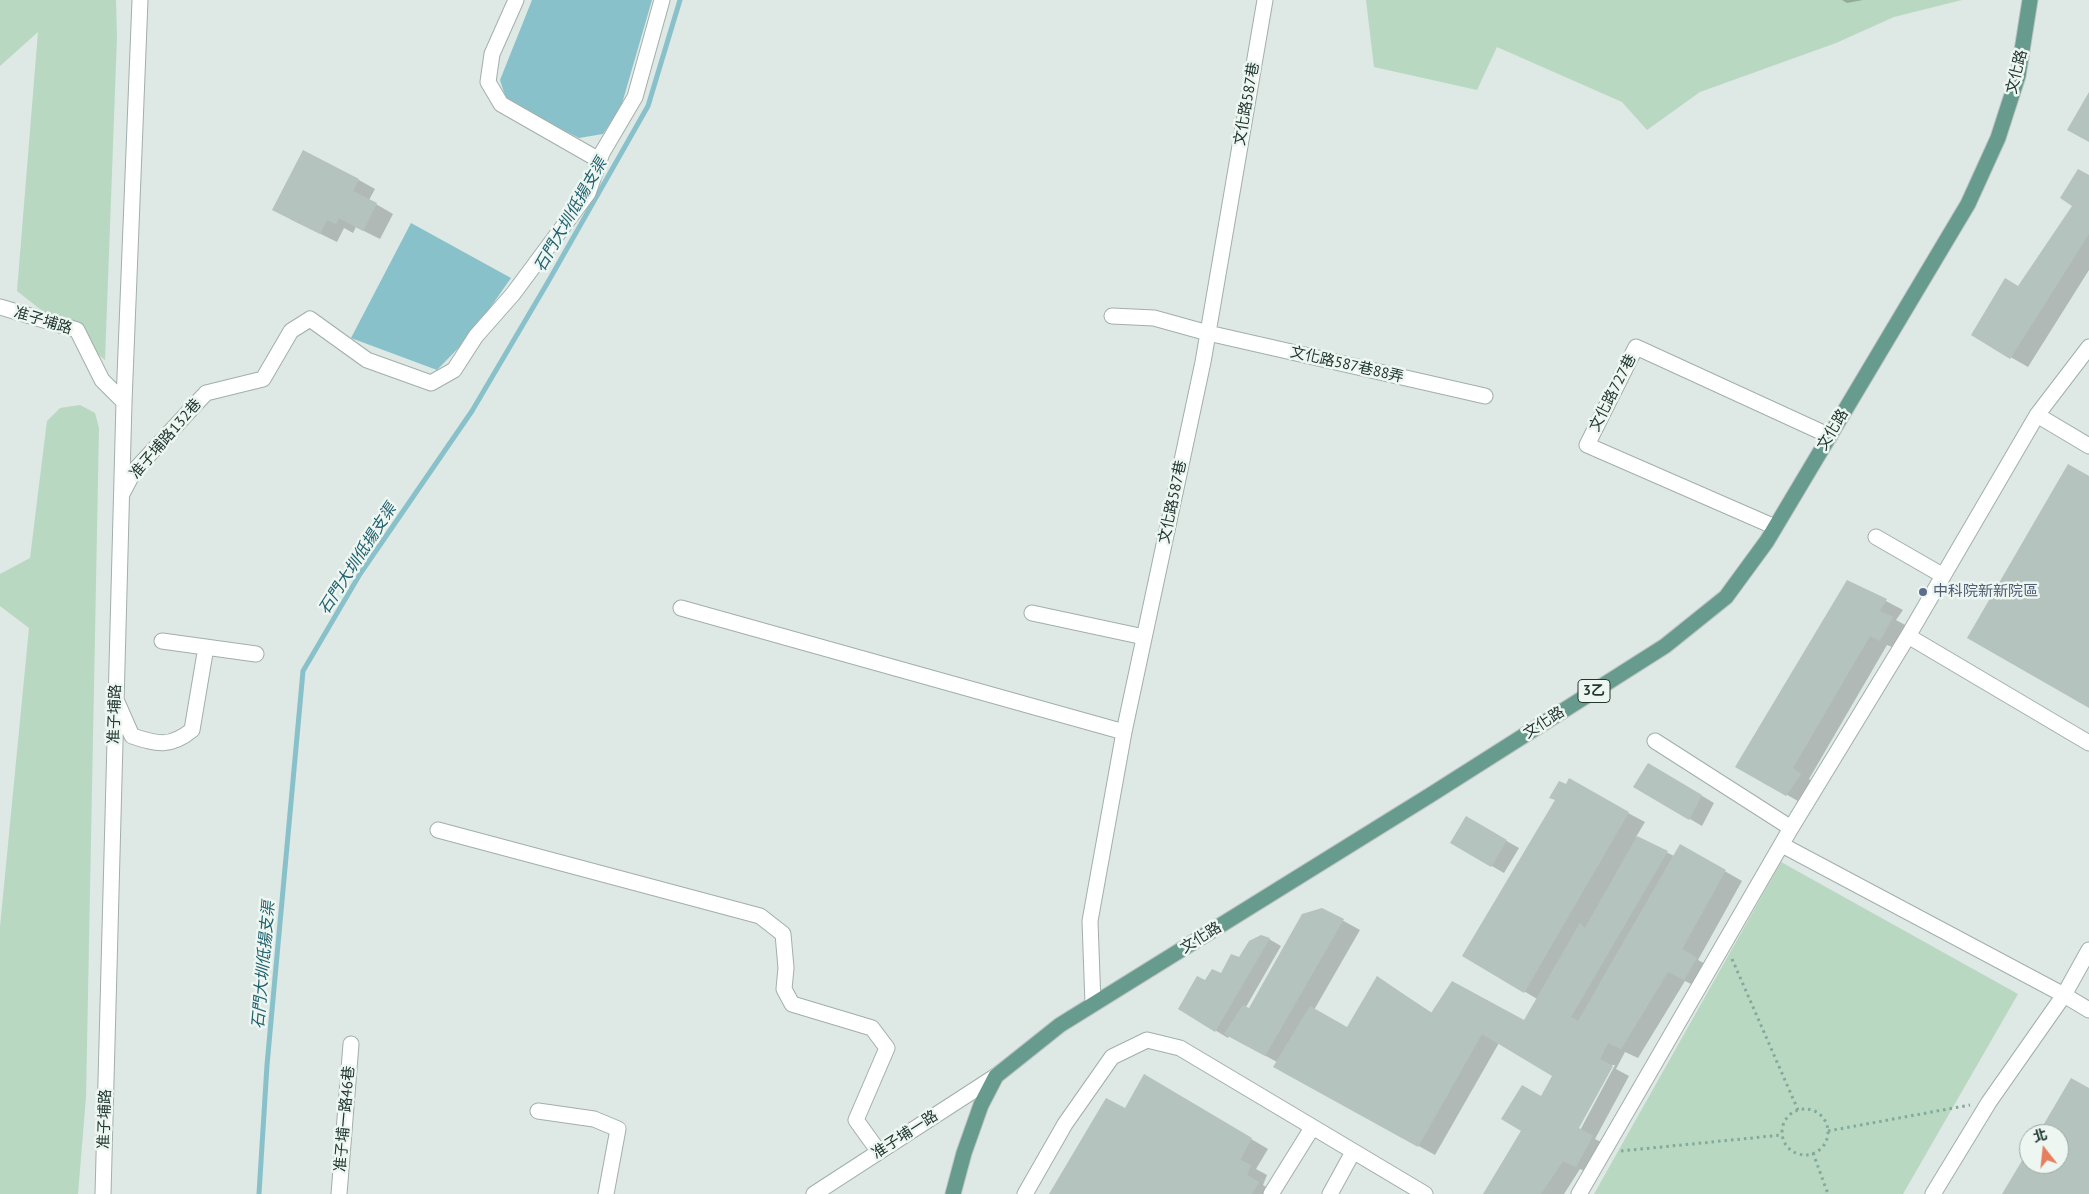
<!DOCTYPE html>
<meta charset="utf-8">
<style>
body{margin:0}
#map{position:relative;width:2089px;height:1194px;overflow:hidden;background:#dee8e4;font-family:"PT Sans","Noto Sans TC",sans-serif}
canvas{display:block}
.north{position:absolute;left:2019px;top:1124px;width:50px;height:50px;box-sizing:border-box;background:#eef6f2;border:1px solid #9caaa5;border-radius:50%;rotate:344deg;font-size:14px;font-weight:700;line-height:20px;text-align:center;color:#213731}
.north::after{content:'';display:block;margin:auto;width:18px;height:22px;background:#e77e5d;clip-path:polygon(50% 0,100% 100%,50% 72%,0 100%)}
</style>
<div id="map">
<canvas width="2089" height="1194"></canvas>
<div class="north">北</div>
</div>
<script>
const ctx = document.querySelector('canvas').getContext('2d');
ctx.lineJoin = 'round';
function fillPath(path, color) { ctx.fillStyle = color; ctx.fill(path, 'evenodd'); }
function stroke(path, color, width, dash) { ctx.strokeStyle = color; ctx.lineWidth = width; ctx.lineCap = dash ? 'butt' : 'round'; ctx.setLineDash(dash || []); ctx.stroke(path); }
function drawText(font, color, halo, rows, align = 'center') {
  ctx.font = font + ' "PT Sans","Noto Sans TC",sans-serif'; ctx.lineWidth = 5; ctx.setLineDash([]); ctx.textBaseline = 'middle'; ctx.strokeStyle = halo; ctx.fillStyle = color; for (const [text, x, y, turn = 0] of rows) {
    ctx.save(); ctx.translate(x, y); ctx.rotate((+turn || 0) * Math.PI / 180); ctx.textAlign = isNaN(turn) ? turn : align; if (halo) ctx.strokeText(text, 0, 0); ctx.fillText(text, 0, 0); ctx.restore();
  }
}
fillPath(new Path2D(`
 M0,0h116l1,37 -12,323 -88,-69 21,-259 -38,34z
 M1366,0h596l-68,17 -58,26 -136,49 -53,38 -25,-28 -125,-55 -20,43 -103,-23z
 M80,405l15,8 4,15 -13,669 -8,97h-78v-267l29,-299 -29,-22v-32l30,-16 17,-137 13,-13z
 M1781,862l237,132 -115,200h-309z`), '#b8d8c1');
fillPath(new Path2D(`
 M532,0h120l-31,107 -18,27 -24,4 -72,-36 -7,-22z
 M411,223l100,55 -40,57 -34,35 -86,-32z`), '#89c1ca');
fillPath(new Path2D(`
 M1842,0h21l-16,3z
 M2089,177v93l-61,97 -56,-32 47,-47 55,-83z
 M359,180l16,9 -6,11 24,14 -13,25 -24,-12 -3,6 -9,-5 -7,14 -47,-23z
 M1848,581l55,29 -7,10 13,7 -12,22 -10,-4 -78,134 8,6 -14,19 -66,-38z
 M1649,764l65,39 -12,23 -67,-39z
 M1628,813l17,9 -9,15 38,19 7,-10 61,35 -44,79 15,8 -12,21 -16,-8 -47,77 -13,-6 -9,17 13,7 -34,63 14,7 -16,29 -13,-6 -16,25h-80l70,-119 -55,-32 -64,112 -143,-79 -15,-14 -48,-26 -1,2 -48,-29 26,-28 16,-7 18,-15 29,-20 12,7 -35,61 4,3 72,-101 38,21 -46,80 34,19 29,-52 55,36 92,8 13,-22 -73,-44zM1612,1065h3l-37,69 -3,-1z
 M1466,818l53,30 -15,25 -52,-30z
 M1145,1076l123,73 -12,20 11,6 -4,10 12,7 -1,2h-224l76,-84z`), '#0003');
stroke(new Path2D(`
 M259,1194l8,-129 36,-394 57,-97 112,-163 76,-129 100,-176 32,-106`), '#89c1ca', 5);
fillPath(new Path2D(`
 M2089,92v50l-22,-12z
 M303,150l56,29 -6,12 24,12 -14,28 -24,-13 -3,6 -9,-4 -7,14 -48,-24z
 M2078,169l11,6v59l-79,125 -39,-24 34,-57 13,8 54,-80 -12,-8z
 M2068,464l21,12v232l-122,-70z
 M1847,580l40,19 -7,12 13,6 -13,24 -10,-5 -77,132 8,6 -15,22 -51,-29z
 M1648,763l54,32 -13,25 -56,-33z
 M1569,778l60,34 -105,181 -62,-37 93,-156 -6,-2 10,-17 7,3z
 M1466,816l41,24 -16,27 -41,-24z
 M1637,836l31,15 -97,166 7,4 102,-177 46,26 -44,79 15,9 -13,22 -16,-8 -47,77 -13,-6 -8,16 13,7 -34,62 14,8 -17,31 -13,-6 -22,33h-58l38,-63 -20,-12 21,-34 19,11 11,-20 -70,-42 -64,113 -145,-80 37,-61 37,21 30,-51 54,37 21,-32 72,39 56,-97 5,5z
 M1322,908l22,11 -79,137 -41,-22 19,-29 6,3 53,-94z
 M1261,935l9,3 -55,94 -37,-23 19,-33 8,4 7,-11 9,4 10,-19 8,3 10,-16z
 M1144,1074l108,64 -12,22 11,5 -4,10 12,7 -7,12h-203l57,-96 19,10z
 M2071,1078l18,10v106h-87l27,-45v15h30v-30h-21z`), '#b4c3bd');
const minor = new Path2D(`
 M516,0l-24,54 -4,28 13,22 98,56
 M0,307l77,23 25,50 22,22 -21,792
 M1112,316l42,2 54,15 277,63
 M124,402l16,-402
 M2037,415l52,31
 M123,492l11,-21 72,-78 57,-14 28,-48 19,-12 57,41 64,23 23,-13 22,-34 37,-42 75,-101 14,-40 33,-56 27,-97
 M1775,527l-188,-82 49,-98 194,89
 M1876,537l66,38
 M681,608l443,124
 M1032,613l112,24
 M1908,636l181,107
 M162,641l94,13
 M117,702l15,34c25,8 38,12 60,-6l14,-83
 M1655,741l136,87
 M438,830l322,86 23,18 3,34 -2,21 8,15 80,24 15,20 -31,72 23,32
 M1782,845l282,150 25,15
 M1093,1004l-3,-83 34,-189 79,-370 62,-362
 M538,1111l56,8 24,10 -12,65
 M339,1194l12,-150
 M814,1194l182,-118
 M1025,1194l40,-70 47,-67 35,-17 33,8 245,146
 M1271,1194l41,-66
 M1330,1194l23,-42
 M1579,1194l212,-366 117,-192 129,-221 52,-68
 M1933,1194l56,-92 75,-107 25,-45`);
const major = new Path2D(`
 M953,1194l11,-41 17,-48 15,-29 64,-51 372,-231 233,-148 61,-49 41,-56 201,-337 30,-66 20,-62 12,-76`);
stroke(minor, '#a2afab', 17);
stroke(major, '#bcc3c1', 17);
stroke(new Path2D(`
 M1732,959l66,151
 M1782 1132a23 23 0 1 1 46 0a23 23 0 1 1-46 0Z
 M1828,1131l142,-26
 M1621,1151l161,-16
 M1813,1153l15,41`), '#81aa9d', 3, [2.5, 4]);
stroke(minor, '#fff', 15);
stroke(major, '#669b8d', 15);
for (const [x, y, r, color] of [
 [1923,592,5,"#5c6f8a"]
]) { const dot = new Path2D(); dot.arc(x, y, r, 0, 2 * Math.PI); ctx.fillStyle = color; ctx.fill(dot); stroke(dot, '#eef6f2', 2); }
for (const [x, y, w] of [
 [1594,691,32]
]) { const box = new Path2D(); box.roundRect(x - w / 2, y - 11.5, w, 23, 4); ctx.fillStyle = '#eef6f2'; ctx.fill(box); stroke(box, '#213731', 1); }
drawText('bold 14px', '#213731', null, [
 ["3乙",1594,691]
]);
drawText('15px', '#213731', '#eef6f2', [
 ["文化路",2017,72,-76],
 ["文化路587巷",1247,104,-80],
 ["准子埔路",43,321,17],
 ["文化路587巷88弄",1347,365,13],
 ["文化路727巷",1613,393,-63],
 ["文化路",1833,430,-59],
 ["准子埔路132巷",166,439,-49],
 ["文化路587巷",1173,502,-78],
 ["准子埔路",115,714,-88],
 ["文化路",1544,723,-33],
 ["文化路",1201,938,-32],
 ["准子埔路",105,1119,-88],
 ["准子埔一路46巷",345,1119,-85],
 ["准子埔一路",905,1135,-33]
]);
drawText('15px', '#4e5e75', '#eef6f2', [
 ["中科院新新院區",1933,592]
], 'left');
drawText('italic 16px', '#20616d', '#eef6f2', [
 ["石門大圳低揚支渠",571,215,-60],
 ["石門大圳低揚支渠",358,559,-57],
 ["石門大圳低揚支渠",264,965,-85]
]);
</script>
